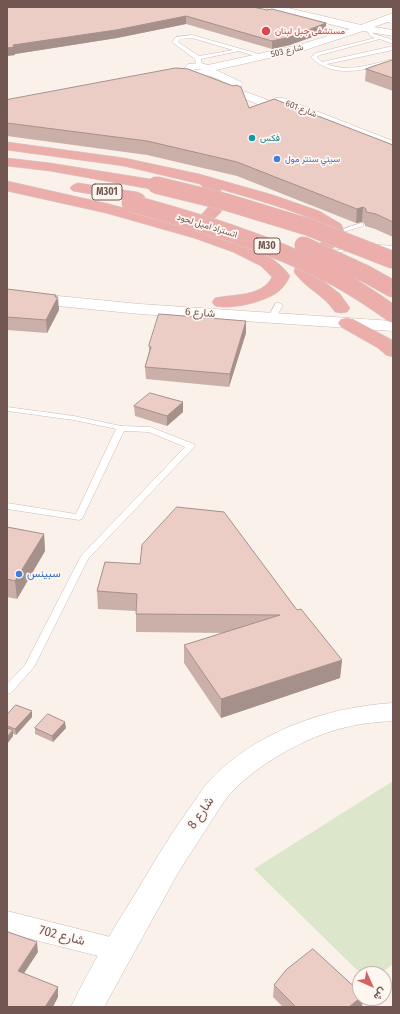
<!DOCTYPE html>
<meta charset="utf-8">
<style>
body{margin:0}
#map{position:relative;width:400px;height:1014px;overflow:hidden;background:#faf1eb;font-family:"Fira Sans Condensed",Vazirmatn,sans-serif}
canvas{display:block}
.frame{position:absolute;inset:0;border:8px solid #725651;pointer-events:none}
.north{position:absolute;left:352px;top:966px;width:40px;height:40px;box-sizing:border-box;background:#fdf6f1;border:1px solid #c5b6b1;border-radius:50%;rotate:135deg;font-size:11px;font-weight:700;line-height:16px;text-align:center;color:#725651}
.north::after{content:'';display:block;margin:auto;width:14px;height:18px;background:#d46260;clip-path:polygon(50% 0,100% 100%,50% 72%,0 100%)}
</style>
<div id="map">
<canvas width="400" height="1014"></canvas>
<div class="frame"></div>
<div class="north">ش</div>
</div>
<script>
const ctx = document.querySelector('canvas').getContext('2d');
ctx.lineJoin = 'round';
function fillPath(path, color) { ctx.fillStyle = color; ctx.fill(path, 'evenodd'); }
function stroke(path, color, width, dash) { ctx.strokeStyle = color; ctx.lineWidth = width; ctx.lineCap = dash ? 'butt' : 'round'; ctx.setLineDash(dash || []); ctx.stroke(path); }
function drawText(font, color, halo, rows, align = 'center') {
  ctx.font = font + ' "Fira Sans Condensed",Vazirmatn,sans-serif'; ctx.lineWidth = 3.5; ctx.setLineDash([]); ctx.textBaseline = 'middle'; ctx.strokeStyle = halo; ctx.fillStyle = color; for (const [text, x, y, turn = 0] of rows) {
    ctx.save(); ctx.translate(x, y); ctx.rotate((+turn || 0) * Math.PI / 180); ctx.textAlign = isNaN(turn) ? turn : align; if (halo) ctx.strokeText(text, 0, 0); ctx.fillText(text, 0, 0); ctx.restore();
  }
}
fillPath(new Path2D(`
 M393,781v183l-13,10h-19l-107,-105z`), '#dbe6ca');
const service = new Path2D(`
 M381,19l12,2v2l-12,-2z
 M370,28l4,1 -2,3 2,2 19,6v4l-13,-5 -60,16 -3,2 5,5 71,-16v4l-66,14c21,9 45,0 66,-5v4c-27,6 -60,17 -82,-6l5,-4 59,-15 -5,-2 -2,-4z
 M192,35l74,21 1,1 -3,2 -25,-8 -38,8 1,7 -5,1 -2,-8 -23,-17 4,-5zM192,38l41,12 -34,6 -21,-14 2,-3z
 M361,223l3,2 -1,1 -26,8 -3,-2z
 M354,244l3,2 -1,1 -28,10h-4l-1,-1z
 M370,244l23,2v4l-25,-3 -1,-1z
 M276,303h3l4,2 -8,14h-6l-1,-2z
 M7,407l67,9 47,10 29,1 44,17 1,2 -107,113 -54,108 -23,26 -4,1v-10l18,-19 56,-109 104,-109 -36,-15 -25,-1 -42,88 -3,1 -72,-11v-6l69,11 40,-85 -42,-9 -67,-9z`);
const minor = new Path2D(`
 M267,7h17l77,18 32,-12v7l-19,7 19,3v6l-30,-5 -58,19 -89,20 25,12 2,2 -2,2 -4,1c-10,-2 -18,-9 -28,-11 -9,-2 -20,5 -28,-5l7,-7 13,-1 7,2 91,-20 51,-16 -82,-20zM195,69l8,1h-9z
 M221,83l58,21 -6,-4 2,-2h8l110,43v8l-100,-39 2,2 -2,3h-8l-68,-27 -2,-2 2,-2z
 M7,911l111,28 10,3 4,8 -4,8 -10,3 -111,-28z`);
const tertiary = new Path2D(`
 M393,703v18c-15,1 -31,2 -46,6 -39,8 -98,41 -122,73l-46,71 -75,136h-33c20,-42 45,-82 69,-121 17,-29 34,-57 54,-84 5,-7 10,-16 16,-22 47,-49 117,-73 183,-77z`);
const secondary = new Path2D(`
 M7,291l133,13 253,17v10l-253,-17 -133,-13z`);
const motorway = new Path2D(`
 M7,142l117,16 75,16 74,21 46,16 22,13 5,11c-8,12 -32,25 -34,37l28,22 10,14 -3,4 -6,1 -6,-1c-12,-18 -29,-23 -41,-40 4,-18 24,-25 36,-37 0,-1 -2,-6 -2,-6 -10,-13 -89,-34 -108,-40 13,20 -6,32 -23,39 30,9 74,21 93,48 -3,6 -6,11 -11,15 -13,11 -48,19 -64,15l-3,-4 3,-4c18,-4 47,-1 57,-21l-11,-11 -28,-14 -39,-14 -88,-25 -99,-22v-10l102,23 71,19 22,-9 7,-8v-7l-2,-7 -7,-8 -76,-18 -117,-16z
 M7,158l43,5 106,17 5,2 3,3 -3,3 -5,2 -106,-19 -43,-5z
 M78,183l59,9 5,2 3,3 -3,3 -5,2 -64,-11 -3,-3 3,-3z
 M347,318l6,1 39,21 1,1v16l-7,-2 -8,-7 -37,-21 -3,-4 3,-4z`);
stroke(service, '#cdbab5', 1);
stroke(minor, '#cdbab5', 1);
stroke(tertiary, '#cdbab5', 1);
stroke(secondary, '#cfb9b3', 1);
stroke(motorway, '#d5cccb', 1);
fillPath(service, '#fff');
fillPath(minor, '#fff');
fillPath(tertiary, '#fff');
fillPath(secondary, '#fff');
fillPath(motorway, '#ecaeaa');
const motorwayBridge = new Path2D(`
 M156,185l70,17 82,25 85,33
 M130,203c69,19 137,39 201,72 22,11 42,25 62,39
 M303,245l63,29 27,15`);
stroke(motorwayBridge, '#d5cccb', 18, []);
stroke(motorwayBridge, '#ecaeaa', 17);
fillPath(new Path2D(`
 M7,7h246l73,25 -36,13 -18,4 -86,-25 -69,14 -102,16v1l-8,1z
 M393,59v32l-28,-10 1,-12 27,-9z
 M7,100l242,8 144,37v92l-18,-8 -10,-3v-2l-3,-2 -6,1 -119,-47 -90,-21 -140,-19z
 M7,289l49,6 3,15 -12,23 -40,-3z
 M246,321v12l-17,54 -83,-8 -1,-12 4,-15v-6z
 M183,402v10l-16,14 -32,-10 -1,-10z
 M7,527l37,7 1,17 -28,48 -10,-2z
 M105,562l192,48 45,50 -2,18 -119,40 -37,-55v-18l40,-12 -88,-1v-21l-38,-2 -1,-18z
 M7,715l25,2 -16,18 -3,-1v2l-6,8z
 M35,728h31l-13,14 -18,-8z
 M274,985l89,13 -1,9h-79l-10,-10z`), '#cbb0aa');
fillPath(new Path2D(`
 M186,16v8l-69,14 -102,16v1l-8,1v-8l6,-3z
 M326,23v9l-36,13 -18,4v-8z
 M363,207l-1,15 -6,1 1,-14z
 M56,295l1,5 1,-3 1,13 -12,23 -1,-13z
 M246,321v12l-17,54 1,-13z
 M183,402v10l-16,14v-10z
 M44,534l1,17 -28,48 -2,-18z
 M342,660l-2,18 -119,40v-19z
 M32,711v6l-16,18 -1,-6z
 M65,722l1,6 -13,14 -1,-6z
 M13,730v6l-6,8v-7z
 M37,942l1,10 -19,29 -1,-10z
 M58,987v10l-5,10h-8z
 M360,998h3l-1,9h-13z`), '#a5908b');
const building = new Path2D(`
 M7,7h246l14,3 5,-1 54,14 -36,14 -18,4 -86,-25 -70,14 -103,15 1,2 -7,1z
 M393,60v18l-27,-9z
 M176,68l12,1 45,17 3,-1 5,2 8,21 25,-9 119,46v77l-17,-8 -10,-2v-3l-3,-2 -6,2 -120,-47 -90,-21 -140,-18v-23z
 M7,289l49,6 -1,2h3l-12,23 -39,-3z
 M159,314l87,7 -16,53 -85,-7 6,-20 -2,-1z
 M150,393l33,9 -16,14 -33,-10z
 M177,507l47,5 73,98 4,-1 41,51 -121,39 -37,-54 96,-30 -144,-1 1,-20 -40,-3 8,-29 35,2 2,-19z
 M7,527l37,7 -29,47 -8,-2z
 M16,705l16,6 -17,18 -8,-3v-11z
 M48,714l17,8 -13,14 -17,-8z
 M7,728l6,2 -6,7z
 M8,932l29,10 -19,29 40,16 -13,20h-38v-74z
 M313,949l47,43v6l-11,9h-53l-22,-22 12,-15z`);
fillPath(building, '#eccdc6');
stroke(building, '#a5908b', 1);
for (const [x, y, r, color] of [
 [266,31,5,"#e0444e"],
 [252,138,4,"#0f9aa8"],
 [277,159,4,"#3f7fe0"],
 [19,574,4,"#3f7fe0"]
]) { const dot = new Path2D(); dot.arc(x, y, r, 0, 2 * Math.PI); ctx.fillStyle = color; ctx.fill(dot); stroke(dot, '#fdf6f1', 1.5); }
drawText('9px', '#be3a42', '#fdf6f1', [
 ["مستشفى جبل لبنان",275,31]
], 'left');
drawText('9px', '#725651', '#fdf6f1', [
 ["شارع 503",287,51,-13],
 ["شارع 601",301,109,21],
 ["اتستراد اميل لحود",207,226,17]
]);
drawText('9px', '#0d838f', '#fdf6f1', [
 ["فكس",260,138]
], 'left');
drawText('9px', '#366cbe', '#fdf6f1', [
 ["سيتي سنتر مول",285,159]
], 'left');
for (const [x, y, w] of [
 [107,192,30],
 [267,246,26]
]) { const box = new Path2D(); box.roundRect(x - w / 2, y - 8, w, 16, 3); ctx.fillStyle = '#fdf6f1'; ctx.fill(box); stroke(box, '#725651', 1); }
drawText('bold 10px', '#725651', null, [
 ["M301",107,192],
 ["M30",267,246]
]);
drawText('11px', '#725651', '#fdf6f1', [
 ["شارع 6",200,313,4]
]);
drawText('11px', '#366cbe', '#fdf6f1', [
 ["سبينس",27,574]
], 'left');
drawText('13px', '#725651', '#fdf6f1', [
 ["شارع 8",201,813,-55],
 ["شارع 702",62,936,14]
]);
</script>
